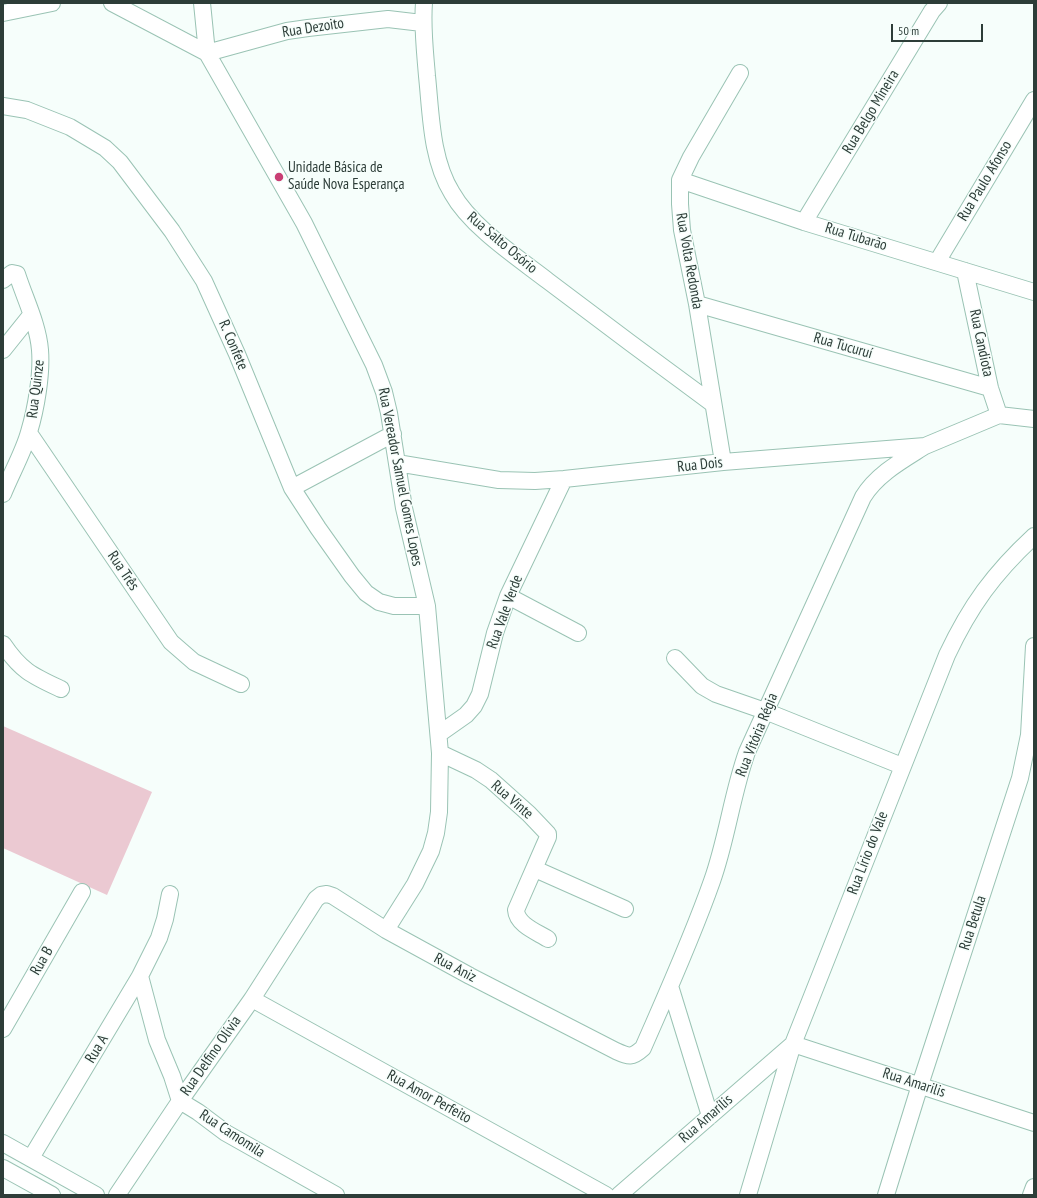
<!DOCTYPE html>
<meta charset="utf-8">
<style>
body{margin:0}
#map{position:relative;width:1037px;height:1198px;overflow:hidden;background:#f6fefb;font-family:"PT Sans Narrow",sans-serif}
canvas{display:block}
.frame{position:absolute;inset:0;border:4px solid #2d3d38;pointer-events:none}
.scale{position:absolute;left:891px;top:24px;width:92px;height:18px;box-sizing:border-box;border:2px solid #2d3d38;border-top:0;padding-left:5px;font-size:12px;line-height:14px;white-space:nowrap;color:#2d3d38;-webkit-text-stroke:3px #f6fefb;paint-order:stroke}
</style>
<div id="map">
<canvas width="1037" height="1198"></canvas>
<div class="frame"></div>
<div class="scale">50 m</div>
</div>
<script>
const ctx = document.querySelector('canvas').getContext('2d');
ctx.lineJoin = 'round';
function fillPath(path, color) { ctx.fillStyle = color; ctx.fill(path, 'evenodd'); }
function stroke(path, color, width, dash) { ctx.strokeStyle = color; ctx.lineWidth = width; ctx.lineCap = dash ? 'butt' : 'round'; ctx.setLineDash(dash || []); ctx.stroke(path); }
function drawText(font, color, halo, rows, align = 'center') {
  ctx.font = font + ' "PT Sans Narrow",sans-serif'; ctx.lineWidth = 3; ctx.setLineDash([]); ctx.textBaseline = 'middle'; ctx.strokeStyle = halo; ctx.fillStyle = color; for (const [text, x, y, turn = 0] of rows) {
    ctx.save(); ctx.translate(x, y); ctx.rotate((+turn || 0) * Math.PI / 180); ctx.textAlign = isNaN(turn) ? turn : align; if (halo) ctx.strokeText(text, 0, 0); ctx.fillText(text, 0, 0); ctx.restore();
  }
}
fillPath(new Path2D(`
 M3,726l149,66 -45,103 -104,-47z`), '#ebc9d2');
const minor = new Path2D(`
 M112,3l95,50
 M202,3l5,50 97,170 70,142 10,27 5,21 15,95 23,98 13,147 -1,59 -3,21 -5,18 -16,33 -29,46
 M424,3c-2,24 1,48 3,73 4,38 4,83 25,117 19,34 65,64 96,88 54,41 109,82 165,123
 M3,13l49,-10
 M207,53l80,-22 21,-3 80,-9 34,4
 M3,106l24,4 43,17 35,21 15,14 52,69 32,50 33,73 55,134 26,40 34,48 14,17 13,9 15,4h33
 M680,180l124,42 230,70
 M804,222l128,-211 7,-8
 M937,262l97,-162
 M965,271l25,117 9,27
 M3,280l9,-7 5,1 1,3c8,24 20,48 22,73 2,24 -4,59 -11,82 -5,19 -18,42 -26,62
 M697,304l293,84
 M3,350l28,-35
 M29,433l142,209 23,20 47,22
 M723,462l-26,-158 -15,-74 -2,-26v-24l11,-23 49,-84
 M397,463l102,17 36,1 29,-2 159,-17 202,-16 74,-31 35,4
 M292,488l101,-54
 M508,596l70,37
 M3,644c18,27 30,32 58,45
 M675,658l27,28 14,8 49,17 137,55
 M439,734l27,-19 8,-9 6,-12 15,-61 13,-37 56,-117
 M440,753l36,17 15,10 38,34 19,20v3l-4,9 -28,64c1,15 21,22 32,29
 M535,869l90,40
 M140,976l17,64 15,36 8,25 18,11 28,21 110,62
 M670,986l40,130
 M252,999l354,196
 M3,1029l79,-137
 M793,1044l241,79
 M3,1143l93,52
 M31,1158l109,-182 19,-38 6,-19 5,-25
 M3,1168l49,27
 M117,1195l63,-94 72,-102 64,-100 5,-4 6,-1 6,2 53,34 84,46 146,75c13,6 16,7 27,-3 24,-55 49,-110 69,-167 15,-42 20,-87 35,-129l116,-255c14,-23 40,-37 62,-51
 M619,1195l174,-151
 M748,1195l45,-151 154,-389c23,-49 47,-82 87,-119
 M886,1195l34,-110 100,-307 9,-43 5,-89
 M1031,1195l3,-8`);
stroke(minor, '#9ac3b4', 18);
stroke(minor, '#fff', 16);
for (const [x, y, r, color] of [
 [279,177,5,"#c93e74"]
]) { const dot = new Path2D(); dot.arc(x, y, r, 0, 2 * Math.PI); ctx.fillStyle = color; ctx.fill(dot); stroke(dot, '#f6fefb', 1.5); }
drawText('15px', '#2d3d38', '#f6fefb', [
 ["Rua Dezoito",313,28,-9],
 ["Rua Belgo Mineira",871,112,-59],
 ["Rua Paulo Afonso",985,181,-59],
 ["Rua Tubarão",856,237,17],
 ["Rua Salto Osório",502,243,40],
 ["Rua Volta Redonda",689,261,80],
 ["Rua Candiota",981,343,78],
 ["R. Confete",233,345,67],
 ["Rua Tucuruí",843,346,16],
 ["Rua Quinze",36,389,-83],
 ["Rua Dois",700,465,-6],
 ["Rua Vereador Samuel Gomes Lopes",400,477,79],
 ["Rua Três",123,571,56],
 ["Rua Vale Verde",505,612,-70],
 ["Rua Vitória Régia",757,735,-68],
 ["Rua Vinte",512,800,41],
 ["Rua Lírio do Vale",868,853,-69],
 ["Rua Betula",973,923,-72],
 ["Rua B",42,961,-60],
 ["Rua Aniz",455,968,28],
 ["Rua A",97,1049,-59],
 ["Rua Delfino Olívia",211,1056,-55],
 ["Rua Amarilis",914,1083,18],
 ["Rua Amor Perfeito",429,1097,29],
 ["Rua Amarílis",706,1119,-41],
 ["Rua Camomila",232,1134,33]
]);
drawText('15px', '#2d3d38', '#f6fefb', [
 ["Unidade Básica de",288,168],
 ["Saúde Nova Esperança",288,185]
], 'left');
</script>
